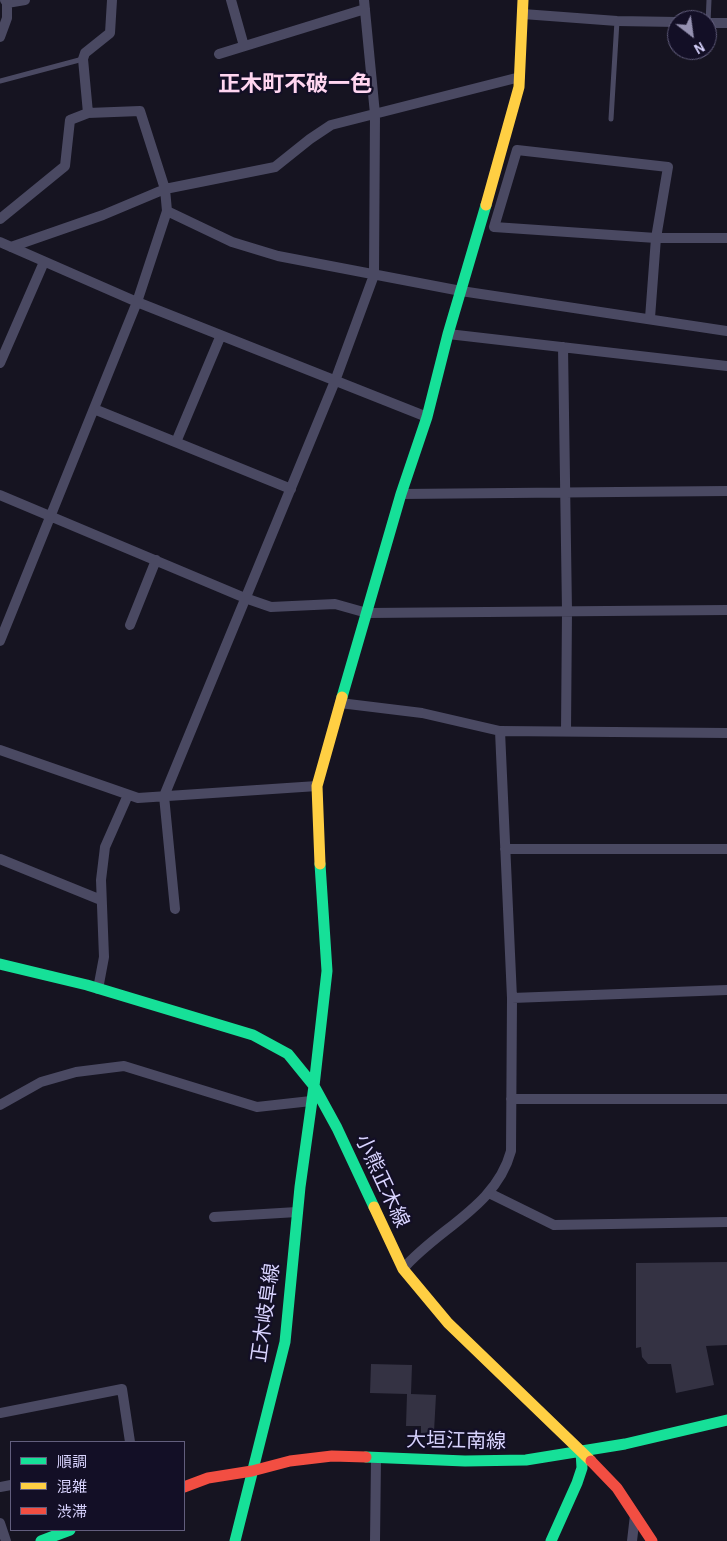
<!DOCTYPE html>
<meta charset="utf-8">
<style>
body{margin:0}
#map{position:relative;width:727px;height:1541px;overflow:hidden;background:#161421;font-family:"Alegreya Sans","Noto Sans JP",sans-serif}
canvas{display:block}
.legend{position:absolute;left:10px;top:1441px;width:175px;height:90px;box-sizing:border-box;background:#130f26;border:1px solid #625e7d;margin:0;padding:6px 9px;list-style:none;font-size:15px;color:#d9d4ff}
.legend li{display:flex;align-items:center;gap:10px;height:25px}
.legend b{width:25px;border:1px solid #625e7d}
.north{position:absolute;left:667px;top:10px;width:50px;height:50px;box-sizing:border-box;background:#130f26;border:1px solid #625e7d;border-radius:50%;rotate:150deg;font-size:14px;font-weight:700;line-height:20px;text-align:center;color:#d9d4ff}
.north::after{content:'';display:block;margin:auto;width:18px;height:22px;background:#9591b1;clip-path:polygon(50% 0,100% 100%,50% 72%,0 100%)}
</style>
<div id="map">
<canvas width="727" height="1541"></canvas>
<ul class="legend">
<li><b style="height:6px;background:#16e098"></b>順調</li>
<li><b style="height:6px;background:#ffcf43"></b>混雑</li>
<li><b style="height:6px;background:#f24e42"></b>渋滞</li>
</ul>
<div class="north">N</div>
</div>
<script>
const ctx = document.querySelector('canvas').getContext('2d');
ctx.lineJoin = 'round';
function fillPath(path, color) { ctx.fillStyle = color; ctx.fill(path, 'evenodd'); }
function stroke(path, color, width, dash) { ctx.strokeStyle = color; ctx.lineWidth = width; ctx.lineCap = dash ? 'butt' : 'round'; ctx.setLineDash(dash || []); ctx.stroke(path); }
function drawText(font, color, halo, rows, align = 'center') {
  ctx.font = font + ' "Alegreya Sans","Noto Sans JP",sans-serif'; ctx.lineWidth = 4.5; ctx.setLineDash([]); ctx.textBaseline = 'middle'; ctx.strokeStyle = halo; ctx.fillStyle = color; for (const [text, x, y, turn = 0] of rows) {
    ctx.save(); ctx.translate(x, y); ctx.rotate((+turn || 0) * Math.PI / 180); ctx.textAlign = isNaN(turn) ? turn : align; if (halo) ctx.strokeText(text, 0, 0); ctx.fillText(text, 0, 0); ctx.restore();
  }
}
fillPath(new Path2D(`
 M727,1262v83l-21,1 8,39 -38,8 -5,-29h-23l-6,-7 -1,-10 -5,1v-85z
 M371,1364l41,1 -1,29 25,1 -2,37 -13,1v-7h-15l1,-32 -37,-1z`), '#343243');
stroke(new Path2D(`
 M708,23l1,-23
 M0,81l83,-22
 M611,119l6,-98`), '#4a4962', 5);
stroke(new Path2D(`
 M5,0l2,3 18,-3
 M231,0l13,46
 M523,14l94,7 60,1
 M707,23h20
 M0,37l7,-19v-15
 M219,54l146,-45
 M88,113l-5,-54 2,-6 25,-20 2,-33
 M167,211l65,31 46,14 183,35 266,40
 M0,219l65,-53 5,-46 18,-7 52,-2 25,78 2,22 -30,91 -137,339
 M0,242l137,60 290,115
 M11,247l92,-32 62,-26 110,-22 35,-28 21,-14 189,-48
 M650,318l6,-80 12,-71 -151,-17 -23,77 162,11h71
 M448,334l279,32
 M563,347l4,264 -1,120
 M0,363l44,-101
 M94,409l197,80
 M176,442l45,-107
 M401,494l326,-3
 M0,495l245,103 26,9 64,-3 32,9 360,-3
 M130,625l26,-65
 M340,703l82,10 78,18 227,2
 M0,750l138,48 179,-12
 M505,849h222
 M0,859l101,41
 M175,909l-11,-113 171,-415 39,-106 1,-161 -11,-114
 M98,989l6,-32 -3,-77 4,-33 23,-52
 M512,998l215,-8
 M511,1099h216
 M0,1105l41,-23 35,-10 48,-6 133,41 54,-6
 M489,1193l65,32 173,-3
 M214,1217l83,-5
 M403,1269c35,-41 93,-62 108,-118l1,-153 -12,-267
 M0,1413l122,-24 8,53
 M0,1487l11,-2
 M0,1523l6,18
 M375,1541l1,-83
 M632,1541l3,-26`), '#4a4962', 10);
stroke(new Path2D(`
 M342,697l59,-203 26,-77 21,-83 38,-129
 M0,964l87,21 166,50 35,19 26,32 23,42 37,79
 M366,1457l99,4 61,-1 99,-16 102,-24
 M41,1541l29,-11
 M235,1541l50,-199 15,-155 14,-101 13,-115 -7,-107
 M551,1541l26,-58 5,-15 -1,-17`), '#16e098', 11);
stroke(new Path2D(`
 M486,205l33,-118 4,-87
 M320,864l-3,-78 25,-89
 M374,1207l29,62 45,54 143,138`), '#ffcf43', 11);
stroke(new Path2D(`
 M591,1461l26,27 35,53
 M184,1487l24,-9 44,-7 38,-10 42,-5 34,1`), '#f24e42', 11);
drawText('20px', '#d9d4ff', '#130f26', [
 ["小熊正木線",382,1181,65],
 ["正木岐阜線",266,1313,-82],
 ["大垣江南線",456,1441,1]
]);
drawText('bold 22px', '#ffd6f0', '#130f26', [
 ["正木町不破一色",295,84]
]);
</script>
